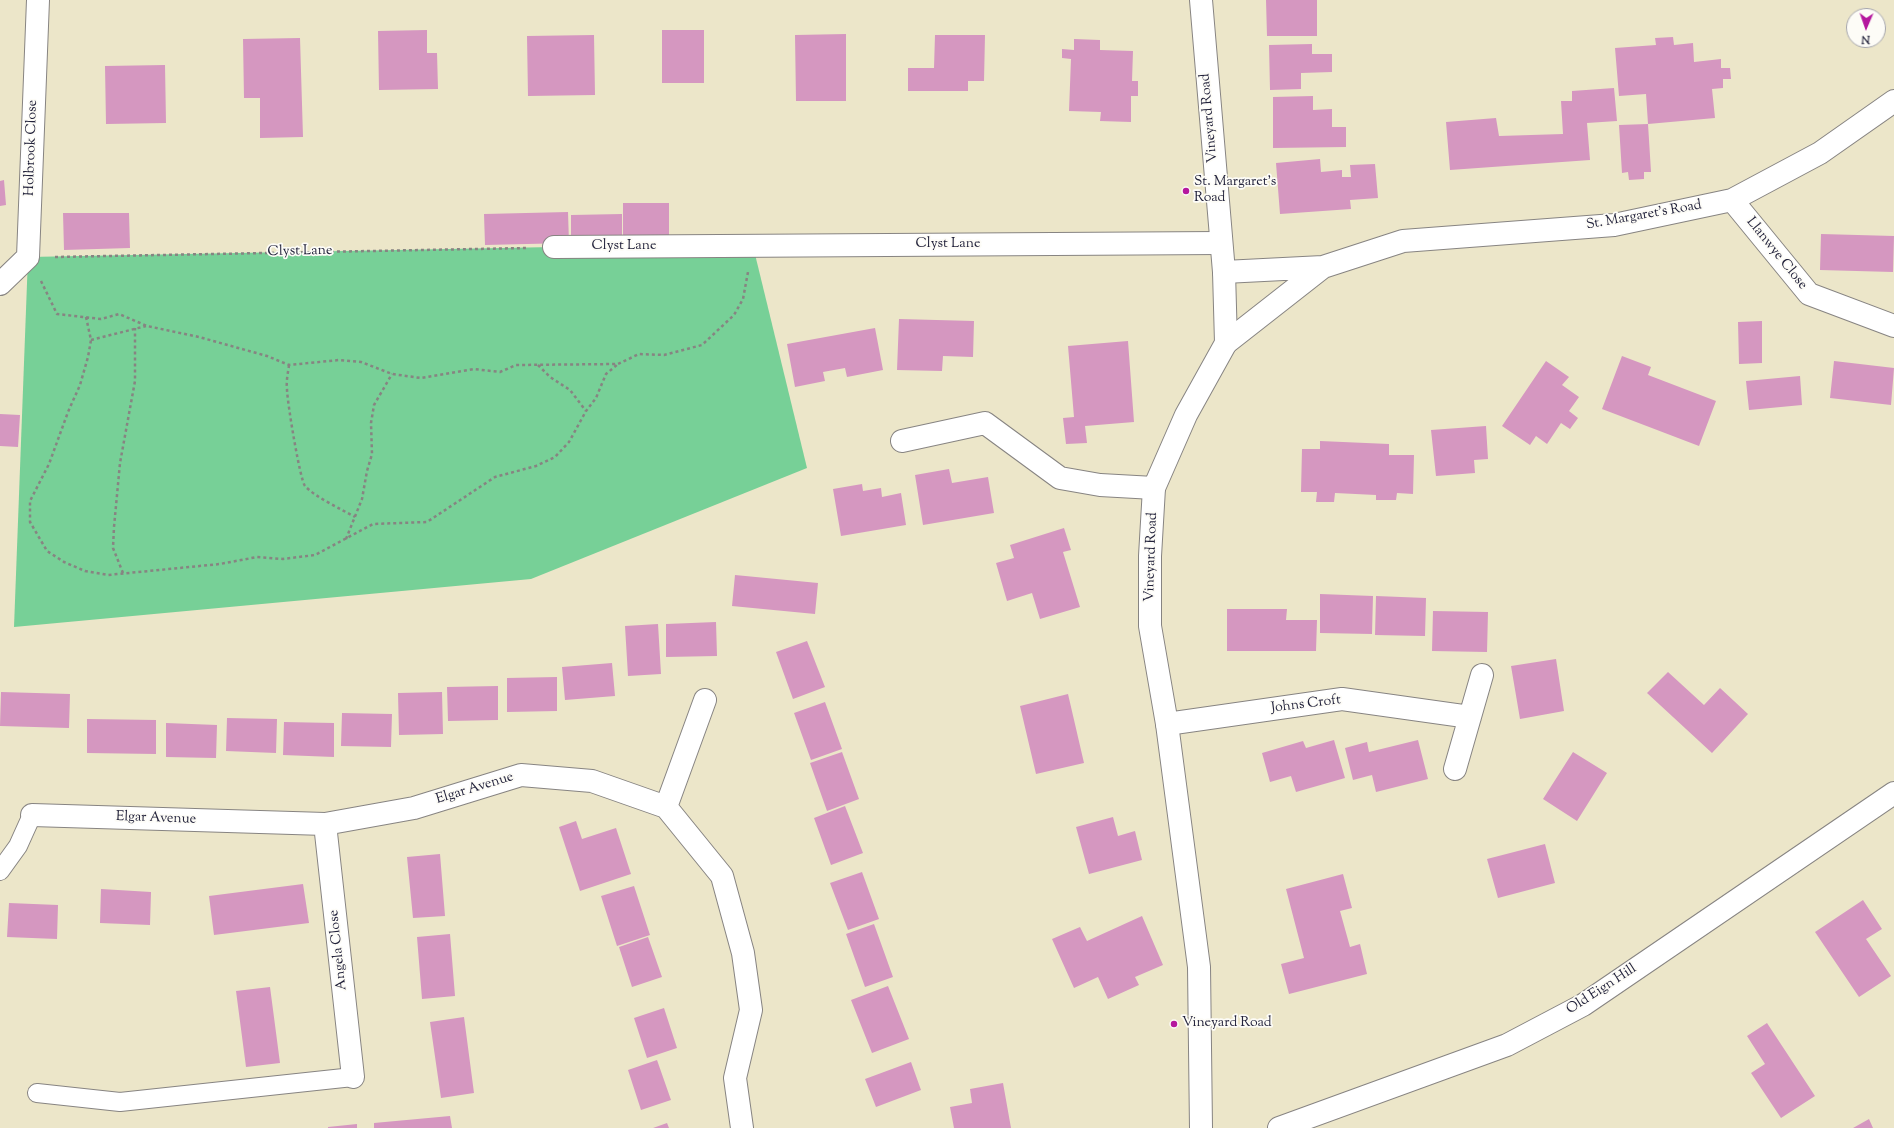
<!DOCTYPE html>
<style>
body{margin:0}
#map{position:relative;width:1894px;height:1128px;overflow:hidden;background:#ece6c9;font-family:"Sorts Mill Goudy",serif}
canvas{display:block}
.north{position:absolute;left:1846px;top:8px;width:40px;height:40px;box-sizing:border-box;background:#fdfcf7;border:1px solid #a5a5ac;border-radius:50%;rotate:182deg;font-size:11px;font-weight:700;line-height:16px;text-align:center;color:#22223b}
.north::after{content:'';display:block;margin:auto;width:14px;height:18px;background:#b5179e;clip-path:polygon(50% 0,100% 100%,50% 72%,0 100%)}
</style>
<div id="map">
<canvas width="1894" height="1128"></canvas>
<div class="north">N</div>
</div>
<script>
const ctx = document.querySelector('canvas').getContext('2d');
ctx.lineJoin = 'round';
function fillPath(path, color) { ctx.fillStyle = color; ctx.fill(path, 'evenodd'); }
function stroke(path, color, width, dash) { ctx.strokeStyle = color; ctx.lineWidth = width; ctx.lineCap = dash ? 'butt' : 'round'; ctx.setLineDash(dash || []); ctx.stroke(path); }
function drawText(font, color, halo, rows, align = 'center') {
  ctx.font = font + ' "Sorts Mill Goudy",serif'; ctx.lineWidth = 3.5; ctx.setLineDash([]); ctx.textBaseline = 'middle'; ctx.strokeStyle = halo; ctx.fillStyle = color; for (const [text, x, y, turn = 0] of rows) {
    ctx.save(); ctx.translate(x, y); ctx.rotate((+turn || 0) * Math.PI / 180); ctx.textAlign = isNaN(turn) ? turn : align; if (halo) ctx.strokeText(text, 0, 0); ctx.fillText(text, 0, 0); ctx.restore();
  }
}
fillPath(new Path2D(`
 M753,246l54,222 -276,111 -517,48 14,-370 526,-10z`), '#77d097');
fillPath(new Path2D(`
 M1266,0h51v36h-50z
 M427,30v23h10l1,36 -59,1 -1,-59z
 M662,30h42v53h-42z
 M846,34v67h-50l-1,-66z
 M594,35l1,60 -67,1 -1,-60z
 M935,35h50l-1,46h-16v10h-60v-23h26z
 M1673,37l1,8 19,-2 1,19 27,-3v9h9l1,11h-8v9l-11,1 3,29 -67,6 -2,-30 -27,2 -4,-48 41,-3 -1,-7z
 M300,38l3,99 -43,1v-40h-16l-1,-59z
 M1074,39l26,1v10l33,1 -1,30h6v15h-7v26l-31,-1 1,-9 -32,-1 2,-52 -9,-1v-9l12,1z
 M1312,44v10h20v18l-31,1v16l-31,1 -1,-45z
 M165,65l1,58 -60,1 -1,-58z
 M1614,88l3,33 -30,2 3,37 -140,10 -4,-48 50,-4 3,18 64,-2 -2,-33h11v-10z
 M1313,96v14l19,-1v18h14v20l-73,1v-51z
 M1648,124l3,48h-7v7l-15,1 -1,-8 -6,1 -3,-48z
 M1320,159l1,13 21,-2v7h9l-1,-12 25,-1 3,34 -28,2 1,9 -71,5 -4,-51z
 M4,180l2,25 -6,1v-25z
 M623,203h46v37l-46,1z
 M568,212l1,31 -84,2 -1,-31z
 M63,213h66l1,35 -66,2z
 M622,214v27l-51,1v-27z
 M1821,234l73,2 -1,36 -73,-2z
 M899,319l75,2 -1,36 -30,-1 -1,15 -45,-1z
 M1762,321v42l-23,1 -1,-42z
 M875,328l8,42 -36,7 -2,-9 -22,4 2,9 -30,6 -8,-43z
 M1128,341l6,81 -49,4 2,17 -21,1 -3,-26 11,-1 -6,-71z
 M1622,356l29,11 -3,8 68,26 -17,45 -97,-37z
 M1546,361l23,16 -7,8 17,12 -10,14 9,7 -8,11 -9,-6 -14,21 -11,-8 -6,9 -28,-19z
 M1834,361l60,7 -3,37 -61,-7z
 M1800,376l2,29 -53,5 -3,-29z
 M0,414l20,1 -2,32 -18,-1z
 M1486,426l2,33 -14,1 1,13 -39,3 -5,-46z
 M1320,441l69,3v11h25l-1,39 -16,-1 -1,7h-20v-5l-41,-2 -1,9h-18l1,-10h-16l1,-43h18z
 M949,469l3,14 36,-6 6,36 -71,12 -8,-50z
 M862,484l1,7 18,-3 1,9 19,-4 5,32 -65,11 -8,-47z
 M1064,528l7,22 -8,2 17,55 -40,12 -8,-26 -25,8 -11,-38 18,-5 -4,-13z
 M735,575l83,8 -3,31 -83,-8z
 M1320,594l53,2 -1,38 -52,-1z
 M1376,596l50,2 -1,38 -50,-1z
 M1227,609h60l-1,11h31l-1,31h-89z
 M1433,611l55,1 -1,40 -55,-1z
 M716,622l1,34 -51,1v-33z
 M658,624l3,50 -33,2 -3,-50z
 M807,641l18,46 -32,12 -17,-47z
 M1556,659l8,52 -44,8 -9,-53z
 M612,663l3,33 -50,4 -3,-33z
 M1668,672l36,33 16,-17 28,26 -36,39 -65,-60z
 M557,677v34l-50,1v-34z
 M498,686v34l-50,1 -1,-34z
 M1,692l69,2 -1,34 -69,-2z
 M442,692l1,42 -44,1 -1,-42z
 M1068,694l16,69 -48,11 -16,-68z
 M825,702l17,47 -31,11 -17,-47z
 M342,713l50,1 -1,33 -50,-1z
 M227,718l50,1 -1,34 -50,-2z
 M87,719l69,1v34l-69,-1z
 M284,722l50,1v34l-51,-2z
 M166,723l51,2 -1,33 -50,-1z
 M1334,740l11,38 -49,14 -5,-16 -21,6 -8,-29 41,-12 3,7z
 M1418,740l10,39 -52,13 -4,-17 -19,5 -8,-32 22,-6 2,10z
 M842,752l17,47 -32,12 -17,-48z
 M1573,752l34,21 -30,48 -34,-22z
 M845,806l18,47 -32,12 -17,-47z
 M1113,817l5,19 17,-5 7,29 -53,14 -13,-47z
 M576,821l6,18 34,-11 15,46 -51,17 -21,-64z
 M1545,844l10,39 -57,15 -11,-39z
 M440,854l5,62 -32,2 -6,-61z
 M862,872l17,47 -31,11 -18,-47z
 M1343,874l9,34 -12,3 10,36 10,-3 7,30 -78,20 -8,-30 23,-6 -18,-69z
 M303,884l6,39 -95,12 -5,-39z
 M634,886l16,49 -33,11 -16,-50z
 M101,889l50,3 -1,33 -50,-2z
 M1863,900l19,29 -16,10 25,37 -32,21 -44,-65z
 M9,903l49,2 -1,34 -50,-2z
 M1142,916l21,49 -28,12 4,8 -31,14 -10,-22 -24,11 -22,-49 28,-12 7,14z
 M874,924l19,53 -28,10 -19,-53z
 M450,934l5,62 -33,3 -5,-62z
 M648,937l14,40 -30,10 -13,-40z
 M888,986l21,53 -37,14 -21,-53z
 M270,987l10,76 -34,4 -10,-76z
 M664,1008l13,40 -30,10 -13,-40z
 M464,1017l10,76 -33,5 -11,-76z
 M1767,1023l48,73 -34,22 -30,-45 14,-9 -18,-28z
 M657,1060l14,40 -30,10 -13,-40z
 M911,1062l10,28 -45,17 -11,-28z
 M1003,1083l8,45h-57l-4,-21 22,-4 -2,-14z
 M450,1116l2,12h-78v-5z
 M1869,1119l4,9h-20z
 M667,1123l2,5h-16z
 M357,1124v4h-29v-1z`), '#d597c0');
const service = new Path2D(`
 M0,871l18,-25 14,-31
 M37,1093l83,9 233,-25`);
const minor = new Path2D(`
 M1732,200l77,94 85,32
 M554,247l666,-4
 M1224,272l99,-5 80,-26 211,-16 118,-25 88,-47 74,-52
 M0,284l28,-27 10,-257
 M1226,343l97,-76
 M902,441l83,-18 75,55 40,7 54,3
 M1167,724l175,-25 128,18
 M1455,769l27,-94
 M666,807l39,-107
 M32,815l293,9 89,-16 107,-33 71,6 74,26 56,69 21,77 8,57 -16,68 7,50
 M325,824l28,253
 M1279,1128l228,-83 76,-40 311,-212`);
const tertiary = new Path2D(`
 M1201,0l23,272 2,71 -40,72 -32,73 -4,68v70l17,98 32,243 2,161`);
stroke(service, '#878482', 20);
stroke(minor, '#878482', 24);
stroke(tertiary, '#878482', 24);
stroke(new Path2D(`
 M55,257l472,-9
 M41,281l16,33 44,5 18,-5 28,12 52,11 68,19 22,9 50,-5 22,2 31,12 29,4 53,-9 26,3 16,-7 102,-1 21,-10 25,1 38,-10 32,-30 9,-16 5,-27
 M86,317l5,23 -3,17 -8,28 -12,27 -19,52 -19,37v21l17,29 17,11 21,9 23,4 112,-11 37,-7 26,2 32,-4 58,-31 54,-2 68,-45 41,-11 19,-9 14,-15 17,-31 10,-13 10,-24 12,-10
 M91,340l55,-14
 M289,365c-1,8 -3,16 -2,24 0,12 13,91 18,97 10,11 36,23 50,31
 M538,365l12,12 20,13 16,21
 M346,539l16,-40 5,-28 5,-17 -1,-31 3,-18 18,-31
 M123,573l-10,-25 1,-21 6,-64 15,-82v-53`), '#878482', 2.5, [3, 3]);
stroke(service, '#fff', 18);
stroke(minor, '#fff', 22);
stroke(tertiary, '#fff', 22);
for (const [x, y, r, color] of [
 [1186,191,4,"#b5179e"],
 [1174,1024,4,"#b5179e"]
]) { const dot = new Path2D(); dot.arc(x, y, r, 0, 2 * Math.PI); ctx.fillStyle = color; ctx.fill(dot); stroke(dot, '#fdfcf7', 1.5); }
drawText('14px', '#22223b', '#fdfcf7', [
 ["Vineyard Road",1210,118,-95],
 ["Holbrook Close",32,148,-88],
 ["St. Margaret's Road",1644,216,-10],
 ["Clyst Lane",948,245],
 ["Clyst Lane",624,247],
 ["Clyst Lane",300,252,-1],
 ["Llanwye Close",1776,254,51],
 ["Vineyard Road",1152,557,-88],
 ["Johns Croft",1306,705,-7],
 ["Elgar Avenue",475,789,-17],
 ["Elgar Avenue",156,819,2],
 ["Angela Close",339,950,-96],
 ["Old Eign Hill",1602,990,-33]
]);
drawText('14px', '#22223b', '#fdfcf7', [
 ["St. Margaret's",1194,183],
 ["Road",1194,199],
 ["Vineyard Road",1182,1024]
], 'left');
</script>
